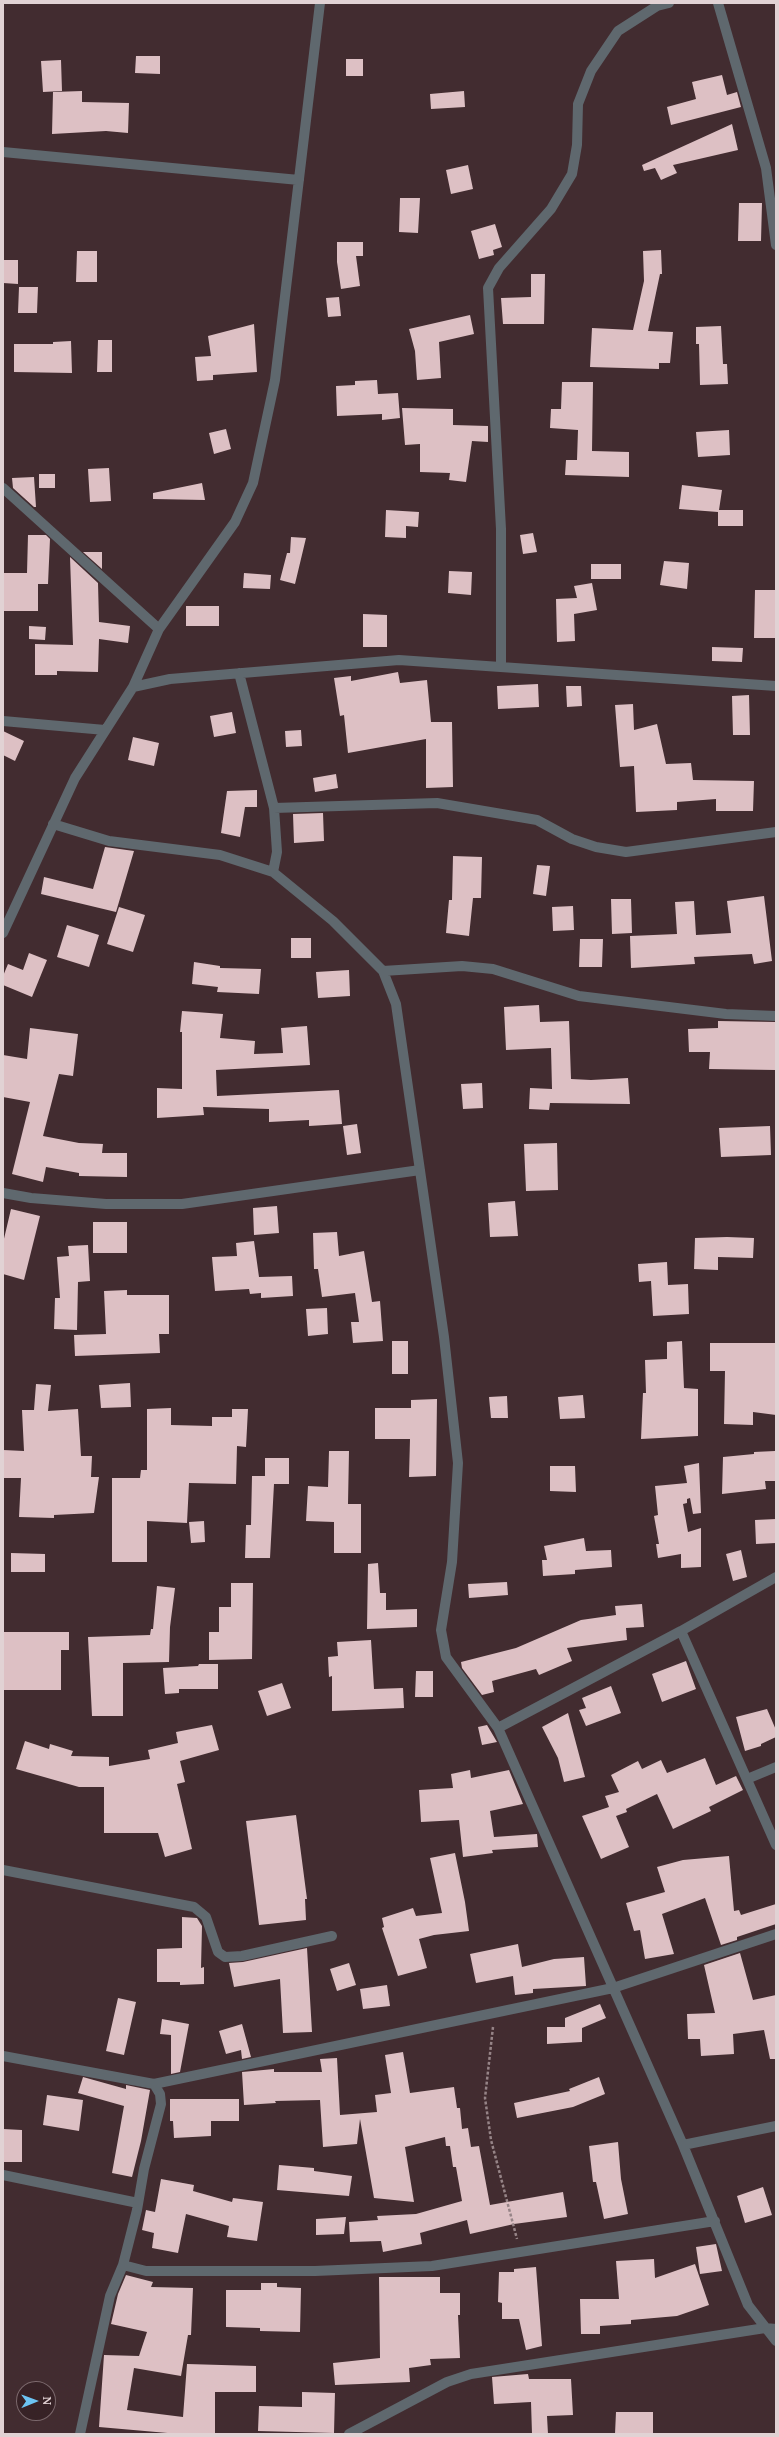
<!DOCTYPE html>
<style>
body{margin:0}
#map{position:relative;width:779px;height:2437px;overflow:hidden;background:#422c30;font-family:"Noto Serif",serif}
canvas{display:block}
.frame{position:absolute;inset:0;border:4px solid #e1d2d4;pointer-events:none}
.north{position:absolute;left:16px;top:2381px;width:40px;height:40px;box-sizing:border-box;background:#372226;border:1px solid #7b686c;border-radius:50%;rotate:89deg;font-size:11px;font-weight:700;line-height:16px;text-align:center;color:#e1d2d4}
.north::after{content:'';display:block;margin:auto;width:14px;height:18px;background:#6cc3f2;clip-path:polygon(50% 0,100% 100%,50% 72%,0 100%)}
</style>
<div id="map">
<canvas width="779" height="2437"></canvas>
<div class="frame"></div>
<div class="north">N</div>
</div>
<script>
const ctx = document.querySelector('canvas').getContext('2d');
ctx.lineJoin = 'round';
function fillPath(path, color) { ctx.fillStyle = color; ctx.fill(path, 'evenodd'); }
function stroke(path, color, width, dash) { ctx.strokeStyle = color; ctx.lineWidth = width; ctx.lineCap = dash ? 'butt' : 'round'; ctx.setLineDash(dash || []); ctx.stroke(path); }
fillPath(new Path2D(`
 M136,56h24v18l-25,-1z
 M346,59h17v17h-17z
 M61,60l1,31 -19,1 -2,-31z
 M722,75l5,20 10,-3 4,15 -70,18 -4,-18 29,-8 -4,-17z
 M82,91v11l47,1 -1,30 -22,-2 -54,3 1,-42z
 M464,91l1,16 -34,2 -1,-15z
 M732,124l6,26 -65,15 4,8 -16,7 -6,-12 -11,3 -2,-6z
 M468,165l5,24 -22,5 -5,-24z
 M400,198h20l-2,35 -19,-1z
 M739,203h23l-1,38h-23z
 M495,224l7,23 -9,3 1,5 -15,4 -8,-28z
 M337,242h26v14h-7l4,30 -19,3 -4,-27z
 M661,250l1,24h-2l-12,57 25,1 -3,31h-11v6l-69,-2 2,-39 41,2 11,-49 -1,-30z
 M77,251h20v31h-21z
 M3,260h15v24l-15,-1z
 M531,274h14l-1,50h-41l-2,-26 30,-1z
 M19,287h19l-1,26h-19z
 M339,297l2,19 -13,1 -2,-19z
 M470,315l4,19 -35,8 2,36 -24,2 -2,-29 -6,-22z
 M254,324l3,48 -44,3v5l-16,1 -2,-24 16,-1 -3,-20z
 M721,326l2,38h4l1,20 -28,1 -1,-41h-3v-17z
 M98,340h14v32h-15z
 M71,341l1,32 -58,-1v-28h39v-2z
 M377,380l1,14 20,-1 2,25 -18,2v-6l-45,2 -1,-30 19,-1v-4z
 M562,382h31l-1,69 37,1v25l-64,-2 1,-15h11l1,-30 -28,-2 1,-19h10z
 M402,408l51,1v16l35,1v16l-16,-1 -6,41 -17,-2 1,-7 -30,-1v-28l-15,1z
 M226,429l5,20 -17,5 -5,-21z
 M729,430l1,25 -32,2 -2,-25z
 M109,468l2,33 -21,1 -2,-33z
 M39,474h16v14h-16z
 M34,477l2,30h-2l-21,-19 -1,-10z
 M202,483l3,17 -52,-1v-6z
 M682,485l40,5 -3,20h24v16h-25v-14l-39,-3z
 M386,510l33,2 -1,15 -12,-1v12l-21,-1z
 M533,533l4,19 -14,2 -3,-19z
 M28,535h18l4,4 -2,45h-10v27h-35l1,-38h23z
 M291,537l15,1 -11,46 -15,-4 7,-27h3z
 M83,552h19v17z
 M70,557l28,26 1,39 31,4 -2,17 -29,-4 -1,33 -41,-1v4h-22v-31l38,1z
 M664,561l25,2 -2,26 -27,-4z
 M591,564h30v15h-30z
 M449,571l23,1 -1,23 -23,-2z
 M244,573l27,2 -1,14 -27,-1z
 M592,583l5,27 -23,4 1,27 -18,1 -1,-43 21,-1 -3,-12z
 M755,590h21v48h-22z
 M186,606h33v20h-33z
 M363,614l24,1v32h-24z
 M29,626l17,1 -1,13 -16,-1z
 M712,647l31,1 -1,14 -30,-1z
 M398,672l2,11 27,-3 4,42h21l1,65 -27,1v-49l-78,14 -4,-38 -4,1 -6,-38 17,-2v5z
 M538,684l1,23 -41,2 -1,-23z
 M566,686h15l1,20 -15,1z
 M749,695l1,40h-17l-1,-39z
 M633,704l1,26 23,-6 9,40 25,-1 2,17 61,1 -1,30h-37v-12l-39,3v8l-41,2 -2,-46 -14,1 -5,-62z
 M232,712l4,21 -22,4 -4,-21z
 M301,730l1,16 -16,1 -1,-16z
 M3,731l21,10 -9,20 -12,-6z
 M133,737l26,6 -5,23 -26,-6z
 M336,774l2,14 -23,4 -2,-14z
 M257,790v17h-12l-5,30 -19,-4 6,-42z
 M323,813l1,28 -30,2 -1,-29z
 M105,847l29,4 -18,61 -75,-18 3,-17 49,12z
 M453,856l29,1 -1,41h-8l-4,38 -23,-3 3,-33h3z
 M537,865l13,1 -4,30 -13,-2z
 M764,896l8,65 -18,3 -2,-10 -58,3 1,7 -64,4 -1,-32 47,-2 -2,-32 19,-1 2,34 35,-2 -4,-32z
 M611,899h20l1,34 -20,1z
 M573,906l1,24 -21,1 -1,-24z
 M119,907l26,8 -12,37 -26,-8z
 M67,925l32,10 -10,32 -32,-10z
 M291,938h20v20h-20z
 M580,939h23l-1,28h-23z
 M29,953l18,7 -15,37 -29,-12v-9l5,-12 15,6z
 M194,962l26,4v2l41,1 -2,25 -42,-2 1,-5 -26,-3z
 M349,970l1,26 -32,2 -2,-26z
 M539,1005l1,17 29,-1 2,58 20,1 37,-2 2,26 -80,-1 -1,7 -20,-1 1,-21 22,1 -1,-41 -45,2 -2,-43z
 M182,1011l41,3 -3,24 35,3 -1,13 29,-1 -2,-25 26,-2 3,39 -94,5 1,26 122,-6 3,34 -33,2v-6l-40,2v-13l-66,-2 1,8 -47,3v-30l25,1v-57h-2z
 M718,1021l58,1v48l-67,-1 1,-17h-21l-1,-23 30,-1z
 M30,1028l48,6 -5,42 -14,-2 -16,62 36,7 24,1 -1,9h25v24l-48,-1v-3l-33,-6 -3,15 -31,-8 18,-72 -27,-5v-42l24,4z
 M482,1083l1,25 -20,1 -2,-25z
 M357,1124l4,29 -14,2 -4,-29z
 M770,1126l1,29 -50,2 -2,-29z
 M557,1143l1,47 -32,1 -2,-47z
 M515,1201l3,35 -28,1 -2,-34z
 M277,1206l2,27 -25,2 -1,-27z
 M11,1209l29,7 -16,64 -21,-6v-31z
 M93,1222h34v31h-34z
 M337,1232l2,24 25,-5 8,51 8,-1 3,40 -30,2 -2,-21h8l-4,-29 -33,4 -4,-28h-4l-1,-36z
 M727,1237l27,1 -1,20 -35,-1v13l-24,-1 1,-31z
 M254,1241l5,36 33,-1 1,20 -32,2v-5l-11,1 -1,-5 -34,2 -3,-34 25,-1 -1,-13z
 M88,1245l2,36 -12,1 -1,48 -23,-1 1,-31h5l-3,-41 12,-1 -1,-10z
 M667,1262l1,23 20,-1 1,30 -36,2 -2,-35 -12,1 -1,-18z
 M127,1290v5h42v39h-10l1,19 -85,3 -1,-21 32,-1 -2,-43z
 M327,1308l1,26 -20,2 -2,-27z
 M392,1341h16v33h-16z
 M682,1341l2,47 14,1v47l-57,3 2,-46h3l-1,-33 22,-1v-17z
 M710,1343h66v72l-23,-3v13l-29,-1 1,-53h-15z
 M130,1383l1,24 -30,1 -2,-23z
 M36,1384l15,1 -3,26 30,-2 3,47h11l-1,21h8l-5,36 -40,2v3l-35,-1 2,-39h-18v-28l21,1 -2,-41h12z
 M583,1395l2,23 -25,1 -2,-22z
 M507,1396l1,22h-17l-2,-21z
 M437,1399l-1,77 -27,1 1,-38h-35v-31h36v-8z
 M171,1408v17l41,1v-9h20v-8h16l-2,38 -9,-1 -1,38 -47,-1 -2,40 -40,-2v41h-35v-84h28l1,-8h6v-61z
 M329,1451h20l-1,53h13v49h-27v-31l-28,-1 2,-35 20,1z
 M775,1451l1,30h-11l1,8 -44,5 1,-37 31,-3v-2z
 M265,1458h24v26h-15l-4,74h-25l1,-33h5l1,-49h13z
 M699,1463l2,50 -8,1 -3,-16 -3,1v4l-4,1 5,28 13,-4v39l-20,1v-14l-23,4 -2,-14h3l-5,-28 4,-1 -3,-29 32,-3 -3,-17z
 M550,1466h25l1,26 -26,-1z
 M776,1519v24l-20,1 -1,-24z
 M204,1521l1,21 -14,1 -2,-21z
 M584,1538l2,13 25,-1 1,17 -37,3v4l-32,2 -1,-16h5l-3,-14z
 M741,1550l6,27 -14,4 -7,-27z
 M11,1553l34,1v18h-34z
 M378,1563l2,30h6v17l31,-1v18l-50,2 1,-65z
 M507,1582l1,13 -39,3 -1,-14z
 M231,1583h22l-1,76 -43,1v-28h10v-25h12z
 M157,1586l18,2 -5,39 -1,35 -46,1v53h-31l-4,-79 62,-2 1,-6h2z
 M642,1604l2,23 -18,1 1,12 -60,8 5,13 -33,14 -3,-6 -44,12 2,11 -12,3 -20,-27 -1,-6 55,-14 65,-28 35,-5 -1,-9z
 M3,1632h66v18h-8v40h-58z
 M371,1640l3,49 29,-1 1,20 -72,3v-35l-3,1 -1,-20 10,-1 -1,-14z
 M686,1661l10,28 -34,13 -10,-28z
 M199,1664h19v25h-39v4l-14,1 -2,-26 35,-2z
 M416,1671h17v26h-18z
 M282,1683l9,25 -24,8 -9,-25z
 M611,1686l10,27 -35,13 -7,-16 7,-2 -4,-10z
 M767,1709l9,21v7l-15,7v2l-16,5 -9,-34z
 M568,1713l17,64 -21,5 -6,-24 -16,-31z
 M212,1725l7,25 -39,11 5,21 -8,2 15,65 -27,8 -7,-24h-54v-46h-25l-63,-18 9,-28 24,8 1,-5 23,7 -2,5 38,1v9l41,-7 -2,-9 30,-7 -2,-11z
 M487,1725l10,17 -15,3 -4,-18z
 M705,1758l11,27 20,-9 7,14 -34,17 2,4 -38,18 -16,-35 -31,15 1,3 -11,4 13,31 -28,12 -19,-43 27,-9 -4,-11 14,-4 -8,-17 27,-14 4,8 19,-9 6,13z
 M470,1770l1,8 38,-8 14,34 -33,7 4,26 43,-3 1,13 -46,3 1,3 -30,4 -4,-37 -38,2 -2,-32 34,-2 -2,-14z
 M296,1815l11,84h-2l1,21 -47,5 -13,-104z
 M455,1853l10,49 4,29 -35,4 -15,4 8,29 -29,8 -16,-48 2,-1 -2,-9 31,-10 3,8 26,-3 -12,-55z
 M729,1856l5,55 5,-1 2,5 35,-11v20l-39,13v3l-16,5 -16,-47 -43,16 12,40 -29,5 -5,-29 -6,1 -8,-28 39,-11 -8,-25 26,-7z
 M182,1917l15,1 5,8 -1,42 3,-1v17l-24,1v-3h-23v-33l25,-1z
 M518,1944l4,23 32,-8 30,-2 2,29 -53,3v4l-18,2 -2,-19 -37,7 -6,-29z
 M307,1948l5,84 -29,1 -3,-54 -46,8 -5,-24 14,-1z
 M740,1953l13,47 23,-5v64h-6l-6,-29 -31,4 1,20 -33,2 -1,-17h-12l-1,-25 28,-1 -11,-48z
 M349,1963l7,22 -19,6 -7,-22z
 M387,1985l3,21 -27,3 -3,-20z
 M118,1998l18,4 -12,53 -18,-4z
 M600,2004l6,14 -24,10v14l-35,2v-17h18v-9z
 M162,2019l27,5 -9,48 -9,2v-39l-11,-1z
 M242,2024l9,33 -9,2 -1,-9 -15,4 -7,-23z
 M403,2052l7,41 44,-6 3,21h3l2,21 6,-1 3,19 8,-1 11,59 73,-13 4,25 -53,7 -44,10 -3,-14 -47,13 2,11 -39,8 -2,-11 -31,1 -1,-20 29,-2 -1,-4 39,-2 46,-13 -6,-34h-3l-3,-21h-4l-1,-9 -40,10 9,55 -40,-4 -14,-79 -3,25 -34,3 -3,-47 -45,1 1,2 -32,2 -2,-33 32,-3v3h48l-2,-13 17,-1 3,57 37,-3 -2,-17 16,-2 -6,-38z
 M83,2077l43,12v-4l24,5 -9,51 -9,36 -20,-4 12,-67 -46,-13z
 M599,2077l6,17 -32,13 -56,11 -3,-15 56,-12 -1,-2z
 M47,2095l36,5 -4,31 -36,-6z
 M170,2099h69v22h-28v15l-37,2 -1,-17h-3z
 M3,2129l19,1v32h-19z
 M618,2142l3,37 7,35 -24,5 -8,-37h-3l-4,-36z
 M279,2165l35,3v3l38,5 -3,20 -72,-6z
 M161,2179l33,6 -1,6 39,11 1,-4 30,4 -6,39 -30,-4 2,-11 -43,-12 -8,39 -26,-5 2,-15 -12,-3 4,-20 9,2z
 M763,2187l9,28 -27,8 -8,-27z
 M346,2217l-2,17 -28,1v-16z
 M716,2244l6,27 -22,3 -4,-27z
 M654,2259l1,19 40,-14 14,41 -32,11 -46,4v4l-31,2v8h-19l-1,-35h39l-3,-38z
 M536,2267l6,79 -16,4 -7,-31h-17v-16l-4,-1 1,-30h15v-3z
 M126,2275l27,7 -2,5 42,1 -2,47h-3l-7,41 -47,-8 -7,42 56,7 4,-53 69,2v26h-41v42h-36l-80,-7 5,-72 35,1 8,-24 -36,-8 7,-30z
 M379,2277h61v16h20v22h-2l2,43 -30,1 1,6 -22,3 1,14 -75,3 -2,-22 47,-5z
 M261,2283h16v4l24,1 -1,44 -40,-1v-3l-34,-1v-37h35z
 M528,2374l1,5h42l2,36 -26,1 1,18h-16l-1,-32 -37,2 -2,-27z
 M302,2392l33,1 -1,40 -76,-2 1,-25 43,1z
 M616,2412h37v22h-38z`), '#ddc0c4');
stroke(new Path2D(`
 M493,2027l-8,71 6,42 26,99`), '#968487', 2.5, [3, 2]);
stroke(new Path2D(`
 M718,3l48,165 10,77
 M3,152l296,28
 M3,488l156,141
 M501,666v-137l-13,-241 11,-20 52,-59 21,-35 5,-29 1,-41 13,-33 27,-40 39,-25 12,-3
 M239,673l35,135 3,44 -4,20
 M133,687l26,-58 76,-107 18,-39 22,-103 45,-377
 M3,721l102,9
 M274,808l163,-5 100,17 35,19 24,8 30,5 150,-20
 M53,824l56,17 111,14 53,17 60,49 50,50 13,33 48,333 14,126 -6,99 -11,68 5,27 52,71 185,417 65,160 28,36
 M3,933l72,-155 58,-91 37,-8 229,-19 377,26
 M383,971l79,-5 31,3 86,27 147,18 50,2
 M3,1193l28,5 75,6h76l238,-34
 M681,1631l95,214
 M498,1728l183,-97 95,-54
 M747,1779l29,-12
 M3,1870l191,37 12,10 12,35 7,5 17,-1 90,-20
 M3,2056l151,28 459,-96 163,-54
 M683,2145l93,-19
 M3,2175l135,28
 M123,2265l23,6h169l117,-5 283,-45
 M80,2434l30,-138 13,-31 14,-55 7,-41 17,-65 -1,-10 -6,-10
 M349,2434l98,-52 24,-8 294,-46 11,1`), '#5f686e', 10);
</script>
